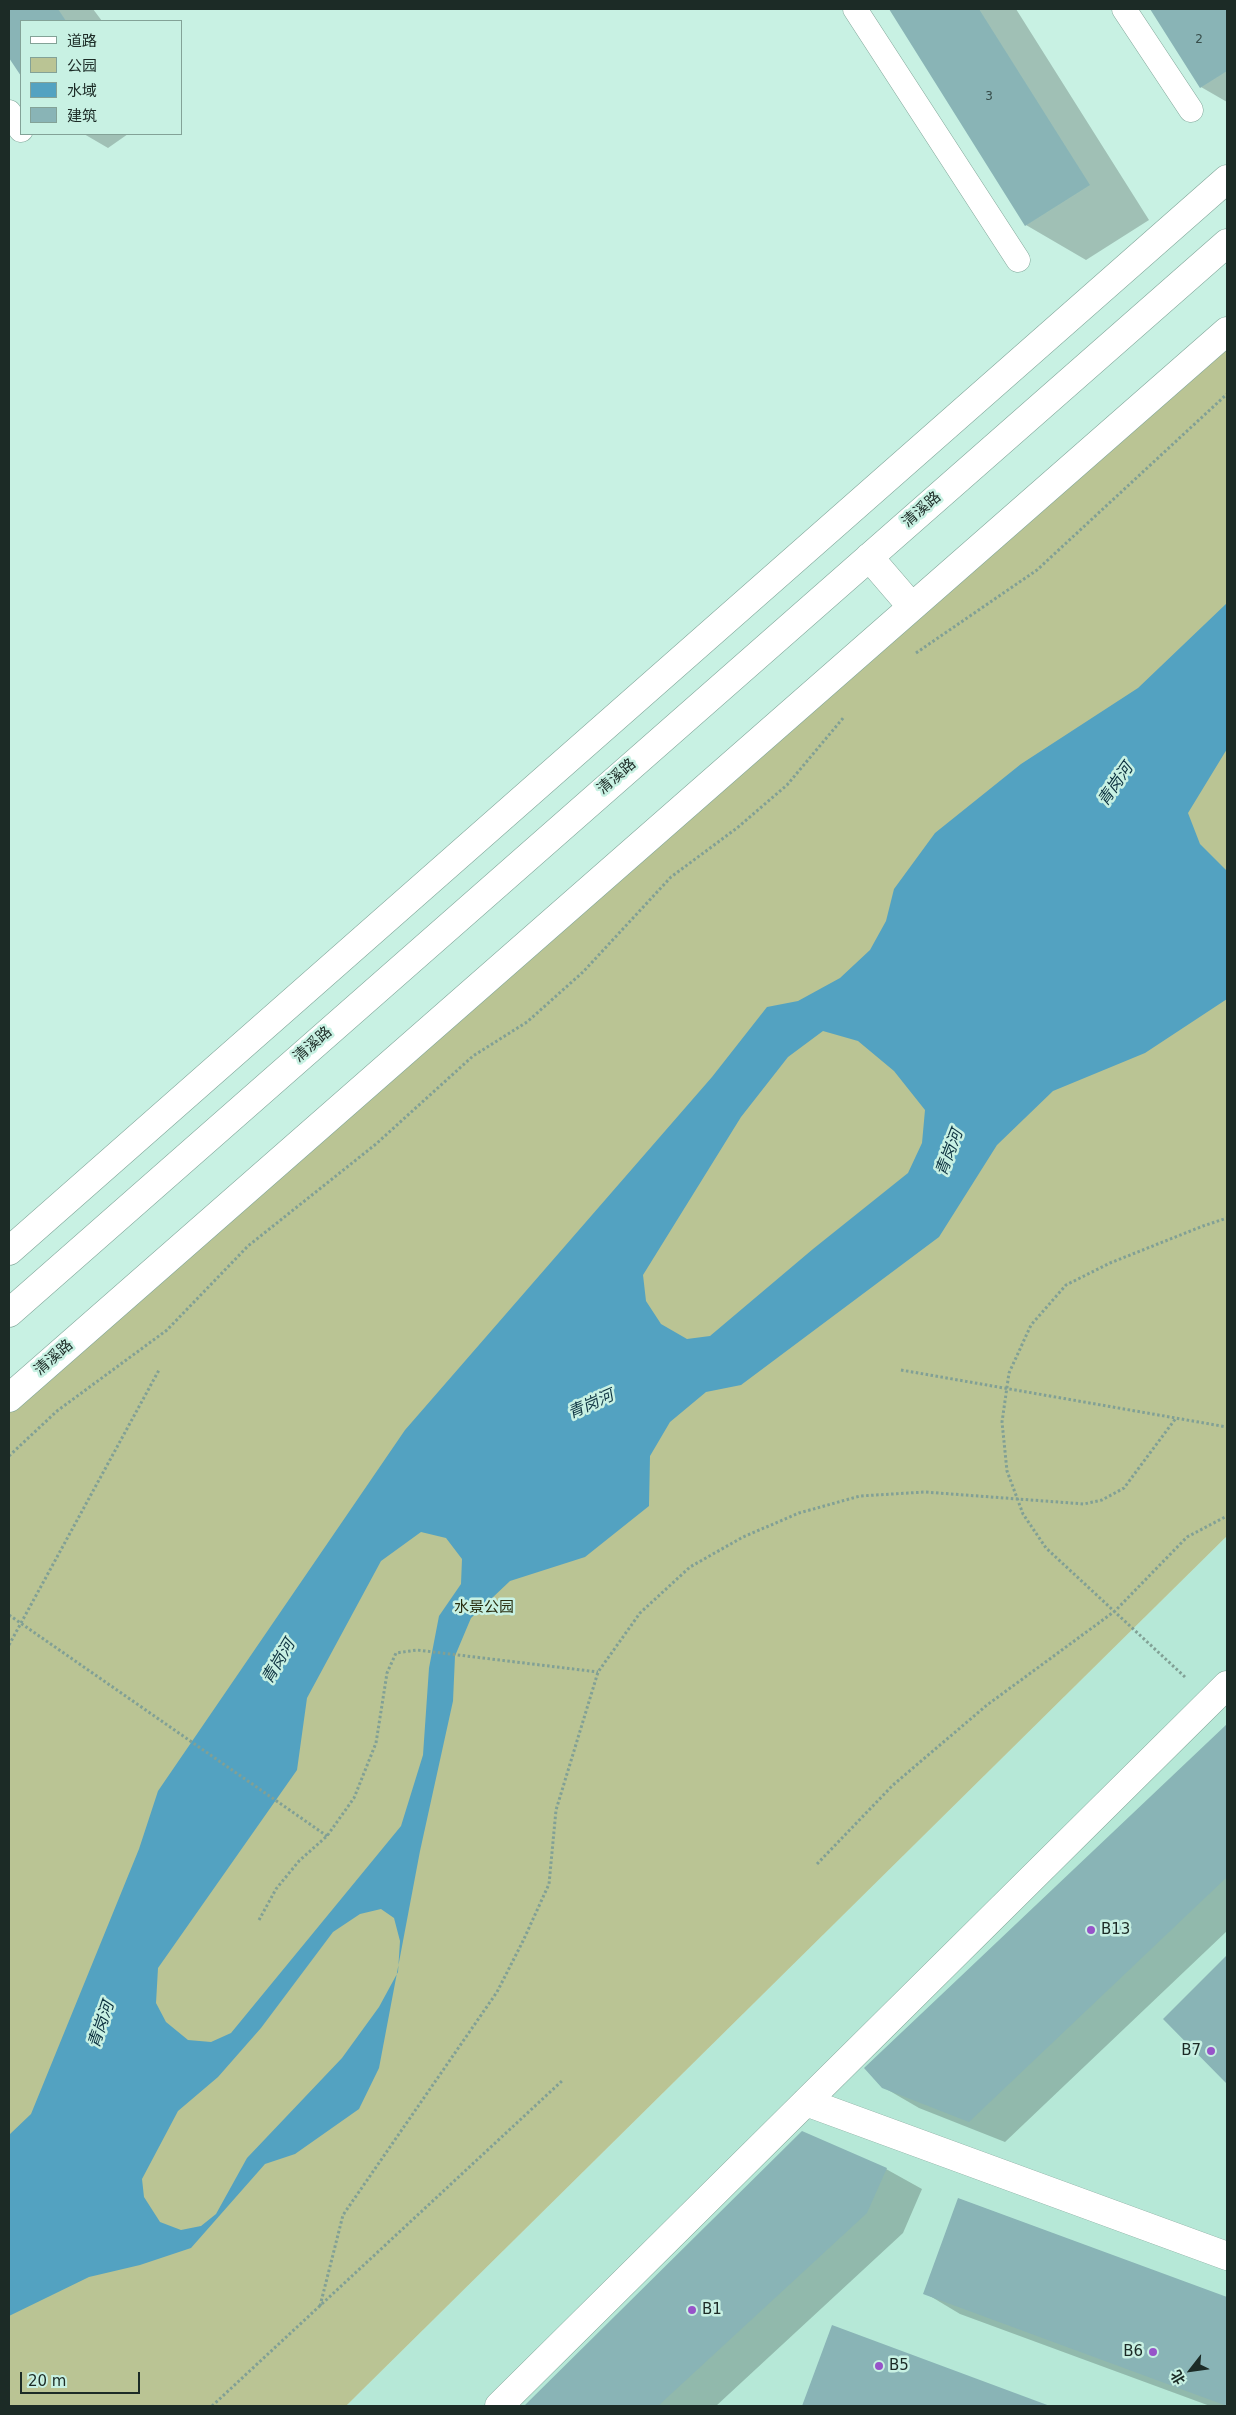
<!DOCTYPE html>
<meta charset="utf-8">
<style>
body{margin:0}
#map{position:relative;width:1236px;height:2415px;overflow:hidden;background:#c8f1e3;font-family:"DejaVu Sans","Noto Sans SC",sans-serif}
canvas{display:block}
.frame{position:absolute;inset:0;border:10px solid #1c2b26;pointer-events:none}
.legend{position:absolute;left:20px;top:20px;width:162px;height:115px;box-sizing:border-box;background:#c8f1e3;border:1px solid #83a297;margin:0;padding:6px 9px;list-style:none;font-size:15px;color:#1c2b26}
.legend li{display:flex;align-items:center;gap:10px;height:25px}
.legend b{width:25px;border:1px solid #83a297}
.north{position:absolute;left:1166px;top:2345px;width:50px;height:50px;-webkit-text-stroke:4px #c8f1e3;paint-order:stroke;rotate:240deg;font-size:14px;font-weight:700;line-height:20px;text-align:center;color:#1c2b26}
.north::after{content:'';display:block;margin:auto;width:18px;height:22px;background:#1c2b26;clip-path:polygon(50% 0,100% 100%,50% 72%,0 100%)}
.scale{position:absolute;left:20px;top:2372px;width:120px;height:22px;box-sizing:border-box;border:2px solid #1c2b26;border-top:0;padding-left:6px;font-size:15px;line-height:18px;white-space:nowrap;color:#1c2b26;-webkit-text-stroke:4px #c8f1e3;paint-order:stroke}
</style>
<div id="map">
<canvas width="1236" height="2415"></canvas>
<div class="frame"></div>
<ul class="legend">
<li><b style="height:6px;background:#fff"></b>道路</li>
<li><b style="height:14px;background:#bac494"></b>公园</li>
<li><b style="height:14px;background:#53a2c1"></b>水域</li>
<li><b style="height:14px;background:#89b4b6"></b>建筑</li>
</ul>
<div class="north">北</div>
<div class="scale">20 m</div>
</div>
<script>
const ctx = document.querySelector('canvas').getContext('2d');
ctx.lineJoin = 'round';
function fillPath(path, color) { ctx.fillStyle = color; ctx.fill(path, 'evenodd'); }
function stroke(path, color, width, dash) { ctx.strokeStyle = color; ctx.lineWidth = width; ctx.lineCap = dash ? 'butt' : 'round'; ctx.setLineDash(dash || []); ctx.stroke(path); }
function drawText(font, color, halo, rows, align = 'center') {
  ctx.font = font + ' "DejaVu Sans","Noto Sans SC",sans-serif'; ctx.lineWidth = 5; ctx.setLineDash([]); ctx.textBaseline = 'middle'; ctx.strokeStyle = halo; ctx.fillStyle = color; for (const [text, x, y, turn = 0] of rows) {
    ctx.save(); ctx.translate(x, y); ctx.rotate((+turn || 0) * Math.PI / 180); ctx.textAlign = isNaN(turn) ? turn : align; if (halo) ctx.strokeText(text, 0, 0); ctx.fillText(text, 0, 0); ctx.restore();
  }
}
fillPath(new Path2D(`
 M1227,1536v870h-881z`), '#b6e8d7');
fillPath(new Path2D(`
 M1227,331v1205l-881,870h-337v-1008z`), '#bac494');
fillPath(new Path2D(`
 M1227,603v146l-39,64 12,31 27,27v128l-82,54 -92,38 -56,54 -58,92 -198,148 -35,7 -36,30 -20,34 -1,50 -64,51 -75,24 -39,37 -16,38 -2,45 -33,150 -41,217 -20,41 -64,45 -30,10 -74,84 -51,17 -51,12 -80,39v-181l22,-21 108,-265 19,-58 247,-361 307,-353 55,-70 31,-6 42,-23 30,-28 16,-29 8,-32 41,-56 86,-69 117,-76zM823,1031l35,10 36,30 31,39 -3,33 -14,30 -95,76 -103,87 -23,3 -26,-15 -15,-23 -3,-26 98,-158 47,-60zM421,1532l25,6 16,21 -1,25 -22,32 -10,52 -6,87 -22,71 -170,207 -20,9 -23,-2 -22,-18 -10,-19 2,-35 139,-198 10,-72 74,-137zM381,1909l13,9 6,23 -2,31 -19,35 -37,51 -95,100 -31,56 -15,12 -20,4 -21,-8 -16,-25 -2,-18 36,-68 40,-34 43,-49 72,-96 27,-18z`), '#53a2c1');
fillPath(new Path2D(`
 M9,9h84l9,12h-81v53l-12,-18z
 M890,9h126l133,211 -63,40 -60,-35z
 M1152,9h75v93l-26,-15z
 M84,134h44l-20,14z
 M1227,1726v205l-222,211 -86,-34 -36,-21 -17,-19z
 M1227,1957v125l-62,-63z
 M802,2133l84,36 36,20 -19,44 -187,173h-190z
 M959,2199l268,99v108h-17l-250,-92 -35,-21z
 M833,2327l214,79h-243z`), '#0003');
fillPath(new Path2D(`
 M9,9h49l8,12h-45v55l-12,-18z
 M889,9h90l111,176 -65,41z
 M1150,9h77v62l-27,17z
 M1227,1724v153l-258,245 -87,-34 -18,-20z
 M1227,1955v129l-64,-65z
 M802,2131l85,37 -20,45 -209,193h-134z
 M958,2198l269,99v109l-304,-112z
 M832,2325l218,81h-248z`), '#89b4b6');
const service = new Path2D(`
 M855,9l163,251
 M1124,9l67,101
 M9,112l12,18`);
const minor = new Path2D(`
 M9,1251l1218,-1072
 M806,2102l421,154
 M499,2406l728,-721`);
const secondary = new Path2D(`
 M869,557l43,50
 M9,1313l1218,-1070
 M9,1398l1218,-1067`);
stroke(service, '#80a699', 25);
stroke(minor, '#80a699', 29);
stroke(secondary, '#80a699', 29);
stroke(new Path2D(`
 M916,653l121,-83 190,-176
 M901,1370l326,57
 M9,1456l48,-45 110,-81 81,-84 128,-102 97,-88 54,-34 56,-50 88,-95 66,-49 50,-43 57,-68
 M9,1615l318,221
 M9,1645l150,-275
 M1185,1677l-139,-129 -23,-34 -16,-43 -5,-49 7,-49 22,-48 35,-40 44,-22 93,-37 24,-8
 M817,1864l76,-79 94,-80 128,-94 72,-74 40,-21
 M259,1920l17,-31 23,-28 28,-25 27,-38 22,-55 11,-70 9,-20 21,-3 181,22
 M320,2306l23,-91 154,-223 26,-51 26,-57 7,-74 42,-138 42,-59 50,-46 53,-30 56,-24 61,-17 65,-4 159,12 18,-4 22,-12 52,-70
 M212,2406l351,-326`), '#81a095', 3, [2.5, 2.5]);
stroke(service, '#fff', 24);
stroke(minor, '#fff', 28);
stroke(secondary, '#fff', 28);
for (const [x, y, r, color] of [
 [1091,1930,5,"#9754c9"],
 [1211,2051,5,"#9754c9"],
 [692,2310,5,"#9754c9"],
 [1153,2352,5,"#9754c9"],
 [879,2366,5,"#9754c9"]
]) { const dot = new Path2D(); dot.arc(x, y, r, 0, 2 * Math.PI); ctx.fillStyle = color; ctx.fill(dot); stroke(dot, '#c8f1e3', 2); }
drawText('12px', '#374d4a', null, [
 ["2",1199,40],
 ["3",989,97]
]);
drawText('15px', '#1c2b26', '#c8f1e3', [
 ["清溪路",922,510,-41],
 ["清溪路",617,777,-41],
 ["清溪路",313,1045,-41],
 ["清溪路",54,1358,-41]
]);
drawText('15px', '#282d0f', '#c8f1e3', [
 ["水景公园",484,1608]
]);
drawText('15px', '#1c2b26', '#c8f1e3', [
 ["B13",1101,1930],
 ["B7",1201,2051,"right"],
 ["B1",702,2310],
 ["B6",1143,2352,"right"],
 ["B5",889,2366]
], 'left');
drawText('italic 16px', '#0d3240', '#c8f1e3', [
 ["青岗河",1116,785,-55],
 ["青岗河",950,1153,-69],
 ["青岗河",591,1405,-24],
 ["青岗河",279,1662,-59],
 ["青岗河",102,2025,-71]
]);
</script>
